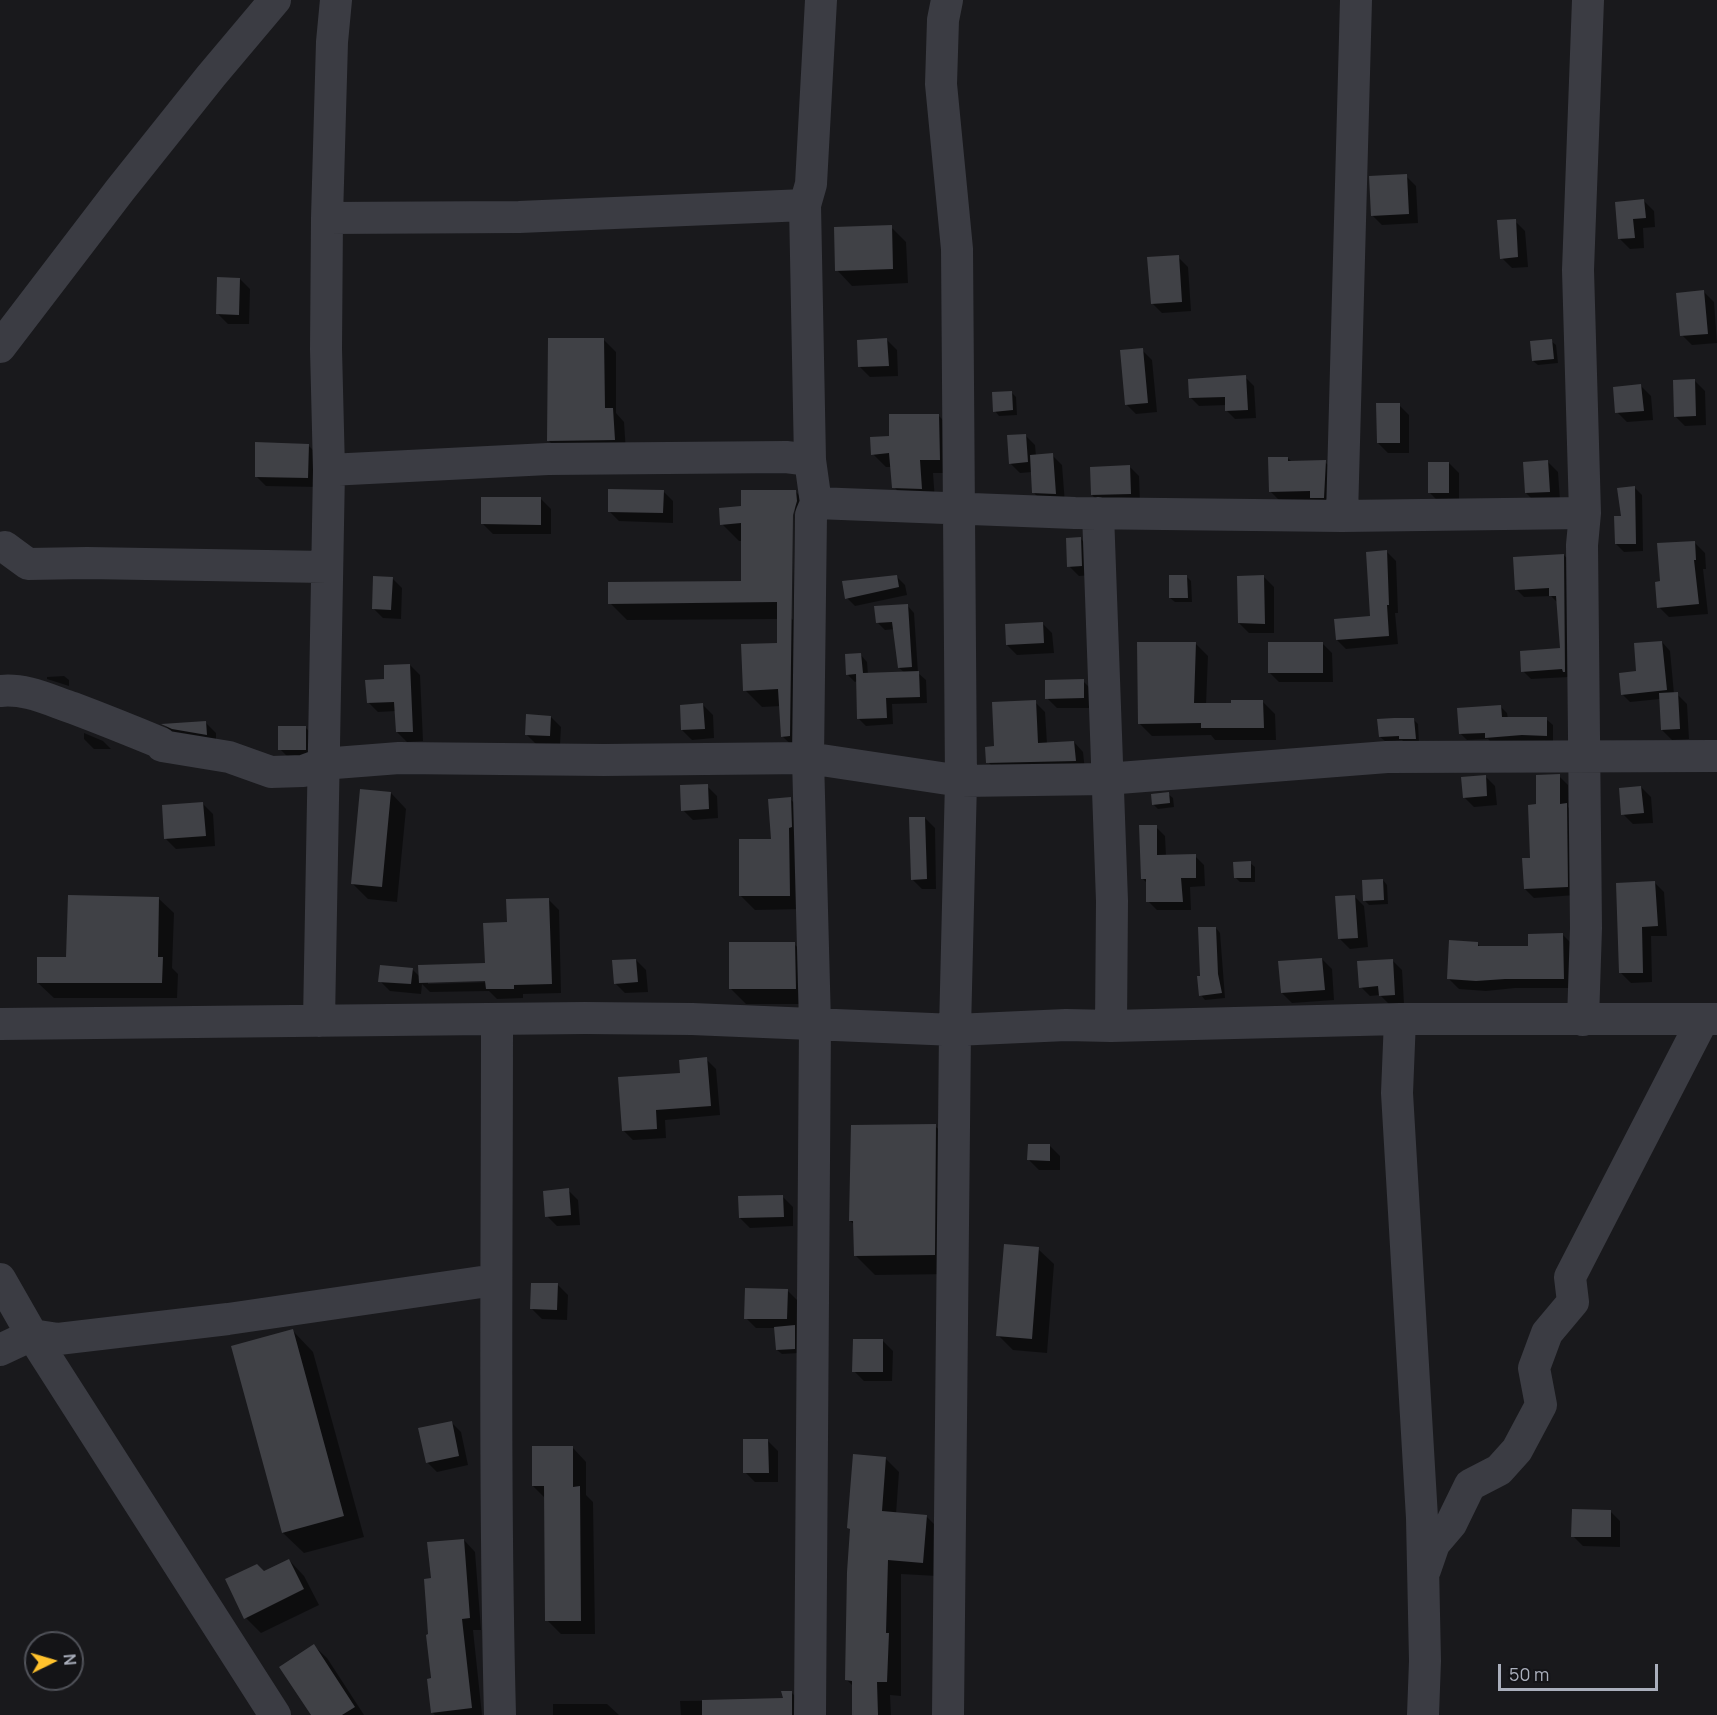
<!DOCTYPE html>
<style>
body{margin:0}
#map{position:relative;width:1717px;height:1715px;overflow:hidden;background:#19191c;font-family:Manrope,sans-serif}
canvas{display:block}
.north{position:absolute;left:24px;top:1631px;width:60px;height:60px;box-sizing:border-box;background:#141417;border:2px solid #505259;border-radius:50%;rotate:85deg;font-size:16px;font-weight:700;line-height:24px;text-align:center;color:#aaafbc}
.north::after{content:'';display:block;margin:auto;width:21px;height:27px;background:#ffc22d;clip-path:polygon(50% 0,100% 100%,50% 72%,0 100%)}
.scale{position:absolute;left:1498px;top:1664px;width:160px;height:27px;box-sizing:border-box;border:3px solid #aaafbc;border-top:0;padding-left:8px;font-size:18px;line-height:21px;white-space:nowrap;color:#aaafbc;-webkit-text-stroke:4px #141417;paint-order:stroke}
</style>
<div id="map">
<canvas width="1717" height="1715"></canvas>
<div class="north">N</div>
<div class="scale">50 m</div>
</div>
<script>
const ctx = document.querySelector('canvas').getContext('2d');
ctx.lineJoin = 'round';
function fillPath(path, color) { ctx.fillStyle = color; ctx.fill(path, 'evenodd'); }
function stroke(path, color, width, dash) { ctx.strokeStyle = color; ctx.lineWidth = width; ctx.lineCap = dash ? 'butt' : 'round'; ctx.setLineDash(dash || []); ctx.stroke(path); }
fillPath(new Path2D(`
 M1406,176l10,10 2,37 -36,2 -10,-10z
 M1644,201l10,10 1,16 -12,1 1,20 -14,1 -10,-10z
 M1515,221l10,10 3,36 -16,1 -10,-10z
 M891,227l15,15 2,41 -56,3 -15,-16z
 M1178,257l10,10 3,44 -29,2 -10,-10z
 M240,279l10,10 -1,35h-21l-10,-10z
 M1704,292l10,10 3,41 -25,2 -10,-10z
 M604,340l12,12v61l8,9 2,30 -65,1 -13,-13z
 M887,340l10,10 1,26 -28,1 -10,-10z
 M1551,341l5,4 2,18 -20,2 -5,-4z
 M1142,350l10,10 5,52 -21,2 -10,-10z
 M1245,377l9,9 2,32 -21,1 -8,-8v-6l-28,1 -8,-8z
 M1695,381l10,10 1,34 -21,1 -10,-10z
 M1641,386l10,10 2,24 -26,2 -10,-10z
 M1012,393l4,4 1,18 -18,1 -4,-5z
 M1399,405l10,10v38h-21l-10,-10z
 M939,416l13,13v44h-19l2,28 -28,-1 -13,-13 -2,-20h-6l-13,-13 17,-17z
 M1025,435l10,10 1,11 16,-1 10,10 3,39 -21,-1 -10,-10 -2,-21 -12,1 -10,-10z
 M308,445l10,10 -1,32 -51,-1 -10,-10z
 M1288,458l4,4h33l10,10 -1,35 -54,-6 -10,-10z
 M1548,462l10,10 2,29 -24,2 -10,-10z
 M1449,463l10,10v30h-19l-10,-10z
 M1129,466l10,10 1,28 -38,1 -10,-10z
 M1634,487l8,8 1,56 -19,1 -8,-8 7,-26z
 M663,491l10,10v22l-54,-2 -10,-10z
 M795,491l18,18 -13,244 -18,-17 -1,-30 -19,1 -17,-17 34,-46v-25l-152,1 -17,-17 133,-20v-42h-4l-17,-17 21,-17zM792,507h3l-2,113 -3,-3z
 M541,499l10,10v25h-58l-10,-10z
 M1080,538l10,10 1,27 -12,1 -10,-10z
 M1695,543l10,10 1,16h-3l5,45 -39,3 -10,-10 3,-24z
 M1387,552l9,9 2,52h-3l3,31 -52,5 -9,-9 35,-22z
 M1564,555l7,8 -2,114 -38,2 -8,-8 39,-22 -4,-46 -7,-7 -27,1 -8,-8z
 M897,577l8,8 2,10 -52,11 -8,-8z
 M1187,577l4,4 1,21h-17l-5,-4z
 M1264,577l10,10v46h-25l-10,-10z
 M392,578l10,10 -1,31 -18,-1 -10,-10z
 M907,605l7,8 4,60 8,7 1,23 -35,1 1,20 -27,2 -7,-7 -2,-38 -2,1 -7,-7 12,-21 7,8 1,13 37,-2 -6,-5 -4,-39 -10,1 -7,-7z
 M1042,623l10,10 2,20 -37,2 -10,-10z
 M1662,642l8,9 4,43h3l10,10 2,35 -17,1 -10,-10 -2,-31 -30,3 -8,-8z
 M1195,643l13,13 -2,49 57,-3 12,12 1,26h-61l-4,-5 -59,1 -13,-13z
 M1322,643l10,10 1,29h-54l-10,-10z
 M410,665l10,10 3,66 -16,1 -10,-10 -1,-21 -18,1 -10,-10 18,-21z
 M64,676l5,4v6l-22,-7v-2z
 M1083,681l10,10 1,17h-37l-10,-10z
 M1035,702l10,10 2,32 27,-2 9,10 2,19 -87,1 -10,-10 7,-14z
 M703,705l10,10 1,23 -22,2 -10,-10z
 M1501,707l6,6 1,6h38l7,6v16h-24l-36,3 -5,-5 -21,1 -7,-7z
 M551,717l10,10 -1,18 -24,-1 -10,-10z
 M1413,719l5,5 1,19h-14l-3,-3 -17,1 -5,-4z
 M206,723l10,10v11l-43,-11 -10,-9z
 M306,728l10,10 -1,22 -25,-1 -10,-10z
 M84,733l19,8 8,8h-17l-10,-10z
 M1485,776l10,10 2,19 -23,2 -10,-10z
 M1559,776l9,9v22l7,7 1,81 -42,3 -9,-9 13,-83z
 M707,786l10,10 1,22 -25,2 -10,-10z
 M1641,787l10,10 2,26 -20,1 -10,-10z
 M391,793l15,16 -9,93 -29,-3 -15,-15z
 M1168,794l5,4 1,9 -16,2 -5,-5z
 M790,799l15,14 -1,96 -49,1 -15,-15 33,-54z
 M203,804l10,10 2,32 -39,3 -10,-10z
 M925,818l10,10 1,61h-14l-10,-10z
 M1156,827l9,9 1,20h29l9,9 1,21 -15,1 1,23h-34l-9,-9v-17l-6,-6z
 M1250,863l5,4v15h-15l-5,-5z
 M1383,880l4,5 1,19 -19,1 -4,-4z
 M1654,882l10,10 3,44h-16l1,46 -21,1 -10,-10z
 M1354,896l10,10 4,41 -18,2 -10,-10z
 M158,898l16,15 -2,55 6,6 -1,24h-123l-16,-15 30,-24z
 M549,900l10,10 2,83 -38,1v4l-26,1 -8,-8 -59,1 -8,-8 -1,10 -31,-3 -10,-10 32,-12 8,8 66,-12 22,-42zM493,979v3l-65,2v-3z
 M1216,928l4,5 5,65 -20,2 -4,-5 1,-18z
 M1562,934l10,10 1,44h-58l-29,3 -27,-2 -10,-10 29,-35 3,4h49z
 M794,944l16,15 1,45h-65l-16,-16z
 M1322,959l10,10 2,31 -42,3 -10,-10z
 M636,960l10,10 2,22 -23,1 -10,-10z
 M1393,961l9,9 2,34 -14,1 -10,-10 -10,1 -9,-9z
 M706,1059l10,10 4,46 -55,5 1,18 -33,2 -10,-10 58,-55z
 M935,1126l20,19 -2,129 -78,1 -20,-20v-30l-5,-4z
 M1050,1146l10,10v14h-21l-10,-10z
 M568,1190l10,10 2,25 -23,1 -10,-10z
 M783,1197l10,10v19l-43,2 -10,-10z
 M1038,1249l16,15 -7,89 -34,-3 -15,-15z
 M558,1285l10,10 -1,25 -25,-1 -10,-10z
 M787,1290l10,10 2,53 -17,1 -5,-4 -1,-22h-20l-10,-10z
 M293,1331l20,21 51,185 -60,16 -21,-20 -50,-186z
 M883,1341l10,10 -1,30h-28l-10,-10z
 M451,1422l10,10 7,33 -31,7 -10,-10z
 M768,1441l10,10v31h-23l-10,-10z
 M573,1448l13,14v33l7,7 2,132h-34l-14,-14 -2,-122 -12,-12z
 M885,1458l14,14 -3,42 31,3 14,14 -4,45 -36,-2v122l-11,-1 1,20h-37l-1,-29 -6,-6 5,-149 -3,-3z
 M1610,1511l10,10v26l-37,-1 -10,-10z
 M464,1540l11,12 6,78h-8l9,85h-47l-3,-3 -3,-76 3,-56z
 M289,1560l15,16 15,29 -58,28 -15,-15 18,-46z
 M314,1646l13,12 37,57h-51z
 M792,1693l15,15v7h-126l-1,-14 105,-1z
 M553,1704h54l12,11h-66z`), '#0007');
fillPath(new Path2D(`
 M1407,174l2,40 -38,2 -2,-40z
 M1644,199l2,19 -13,1 2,19 -17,1 -3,-37z
 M1516,219l2,38 -18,2 -3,-39z
 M892,225l1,44 -58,2 -1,-44z
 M1179,255l3,47 -31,2 -4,-47z
 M217,277l23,1 -1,37 -23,-1z
 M1704,290l4,44 -28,2 -4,-43z
 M548,338h56l1,70h8l2,32 -68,1z
 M887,338l2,28 -31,1 -1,-27z
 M1552,339l2,20 -22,2 -2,-20z
 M1143,348l5,55 -23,2 -5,-55z
 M1246,375l2,35 -23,1v-14l-36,1 -1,-19z
 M1695,379l1,37 -22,1 -1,-37z
 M1641,384l3,27 -29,2 -2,-26z
 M1012,391l1,19 -20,2 -1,-20z
 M1376,403h24v40h-23z
 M889,414h50l1,46h-20l2,29 -30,-1 -3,-35 -18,2 -1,-18 19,-1z
 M1026,434l2,28 -19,2 -2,-29z
 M255,442l54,2 -1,34 -53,-1z
 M1053,453l3,41 -24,-1 -2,-38z
 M1268,457h20v4l38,-1 -2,38h-14v-7l-41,1z
 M1548,460l2,32 -25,1 -2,-31z
 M1428,462h21v31h-21z
 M1130,465l1,29 -40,1 -1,-28z
 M1635,486l1,58h-21l-1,-28h7l-4,-28z
 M608,489l56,1 -1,23 -55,-1z
 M741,490h55l1,11 -4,14 -3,221 -9,1 -3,-48 -35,2 -2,-47 36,-1v-41l-169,2v-22l133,-1v-58l-21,2 -1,-17 22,-2z
 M481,497h60v28l-60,-1z
 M1081,537l1,29 -15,1 -1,-29z
 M1695,541l1,19h-2l5,44 -42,4 -2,-26 5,-1 -3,-38z
 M1387,550l2,55h-2l2,31 -53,4 -2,-21 36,-3 -4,-64z
 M1564,554l1,118h-2l-1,-3 -41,3 -1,-21 40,-3 -4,-52h-7v-8l-34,2 -2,-33z
 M897,575l2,12 -54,12 -3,-18z
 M1169,575h18l1,23h-19z
 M1264,575l1,49 -27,-1 -1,-47z
 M373,576l20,1 -2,33 -19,-1z
 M908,604l4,63 -14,1 -6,-46 -16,1 -2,-17z
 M1043,622l1,21 -38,2 -1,-21z
 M1662,641l5,49 -46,5 -2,-22 17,-2 -2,-28z
 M1137,642h59l-2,61h37v-3h32l1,28h-63v-5l-63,1z
 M1268,642h55v31h-55z
 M861,653l2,20 56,-2 1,26 -34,1 1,20 -30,1 -1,-45 -10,1 -1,-21z
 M410,664l3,68h-17l-2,-30 -27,1 -2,-23 19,-1v-14z
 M1084,679v19l-39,1v-19z
 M1678,692l2,37 -19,1 -2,-37z
 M1036,700l2,43 36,-2 2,20 -90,2 -1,-16 9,-1 -2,-44z
 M703,703l2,26 -24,1 -1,-25z
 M1501,705l1,12h45v19l-25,-1 -37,3v-5l-26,1 -2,-26z
 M526,714l25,2 -1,20 -25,-1z
 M1394,718h20l2,21h-17v-3l-20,1 -2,-18z
 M206,721l1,14 -35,-6 -11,-5z
 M278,726h28v24h-28z
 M1560,774v30l7,-1 1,84 -44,2 -2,-31h8l-2,-53 8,-1v-29z
 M1486,775l1,21 -24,2 -2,-21z
 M708,784l1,25 -28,2 -1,-26z
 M1641,786l3,27 -23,2 -2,-27z
 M360,789l31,3 -9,95 -31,-3z
 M1169,792l1,11 -18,2 -1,-11z
 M791,797l1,30 -3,1 1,68h-51v-57h32l-3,-40z
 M203,802l3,34 -42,3 -2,-34z
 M909,817h16l2,62 -16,1z
 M1139,825h18v30l39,-1v24h-15l2,24h-37v-23h-5z
 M1251,861v17h-17l-1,-16z
 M1383,879l1,21 -21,1 -1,-21z
 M1655,881l3,45 -16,1 1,46h-24l-3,-90z
 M68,895l91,2 -1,60h5l-1,26h-125v-26h29z
 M1355,895l3,43 -20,1 -3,-43z
 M549,898l3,86 -38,1v4h-28l-1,-8 -66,2 -1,-18 67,-2 -2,-40 24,-1 -1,-23z
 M1198,927h18l2,47 4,19 -23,3 -2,-20h3z
 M1563,933l1,46h-59l-29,2 -29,-2 2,-39 29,2v4h50v-12z
 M729,942h66l1,47h-67z
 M1322,958l3,32 -44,3 -3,-32z
 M636,959l2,23 -24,2 -2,-24z
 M1393,959l2,36 -16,1 -1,-10 -19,2 -2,-27z
 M380,965l33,3 -2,16 -33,-2z
 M707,1057l4,49 -55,4 1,19 -35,2 -4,-54 62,-4 -1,-13z
 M936,1124l-1,131 -81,1 -1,-35h-4l2,-96z
 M1028,1144h22v17l-23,-1z
 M569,1188l2,27 -26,2 -2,-26z
 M783,1195l1,22 -45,1 -1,-22z
 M1004,1244l35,3 -7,92 -36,-3z
 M531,1283h27l-1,27 -27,-1z
 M745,1288l43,1 -1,30h-43z
 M795,1325v24l-19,1 -2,-23z
 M293,1329l51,187 -62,17 -51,-187z
 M853,1339h30v33h-31z
 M452,1421l7,35 -33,7 -8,-35z
 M743,1439h25l1,34h-26z
 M532,1446h41v41l7,-1 1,135h-36l-1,-135h-12z
 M853,1454l33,3 -4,54 45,4 -4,48 -35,-3 -2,73h3l-2,49h-10l1,33h-26v-34l-7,-1 2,-108 3,-43 -3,-1z
 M1572,1509l39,1v27h-40z
 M464,1539l6,79 -8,1 10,89 -41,5 -4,-34 4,-1 -5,-43 2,-1 -4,-55 7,-1 -4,-36z
 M289,1559l15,30 -60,30 -19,-40 32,-15 7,7z
 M314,1644l41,63 -13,8h-31l-32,-48z
 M781,1691h11v24h-90v-15l81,-2z`), '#404146');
stroke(new Path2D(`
 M947,0l-4,20 -2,64 16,165 4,532 -6,249 -7,685
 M327,218l192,-1 286,-12
 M0,347l120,-157 91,-114 64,-76
 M329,470l219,-11 238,-2 24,3
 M816,503l259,10 267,3 243,-3
 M1098,513l14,388 -1,125
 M1342,516l14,-516
 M5,547l23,17 59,-1 239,4
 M0,691c25,-3 49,9 73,17 29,11 59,23 88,35l1,3 67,11 42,15 32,-1 19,-7 77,-6 205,2 204,-2 153,23 145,-2 281,-22 330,-1
 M1400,1019l-3,74 25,425 3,143 -2,54
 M497,1020c0,232 -3,463 3,695
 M1583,1020l3,-92 -4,-383 3,-32 -7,-243 10,-270
 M319,1021l10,-551 -3,-121 1,-131 5,-176 4,-42
 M0,1024l585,-6 107,1 263,11 111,-5 45,1 289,-7h317
 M0,1279l32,56 243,380
 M0,1350l32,-15 26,4 170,-20 267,-39
 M1425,1570l9,-26 17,-20 19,-39 29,-15 18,-20 24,-45 -7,-37 13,-35 26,-31 -3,-25 133,-258
 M810,1715l5,-691 -7,-266 3,-243 5,-12 -6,-43 -5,-255 6,-21 10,-184`), '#3b3c43', 32);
</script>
